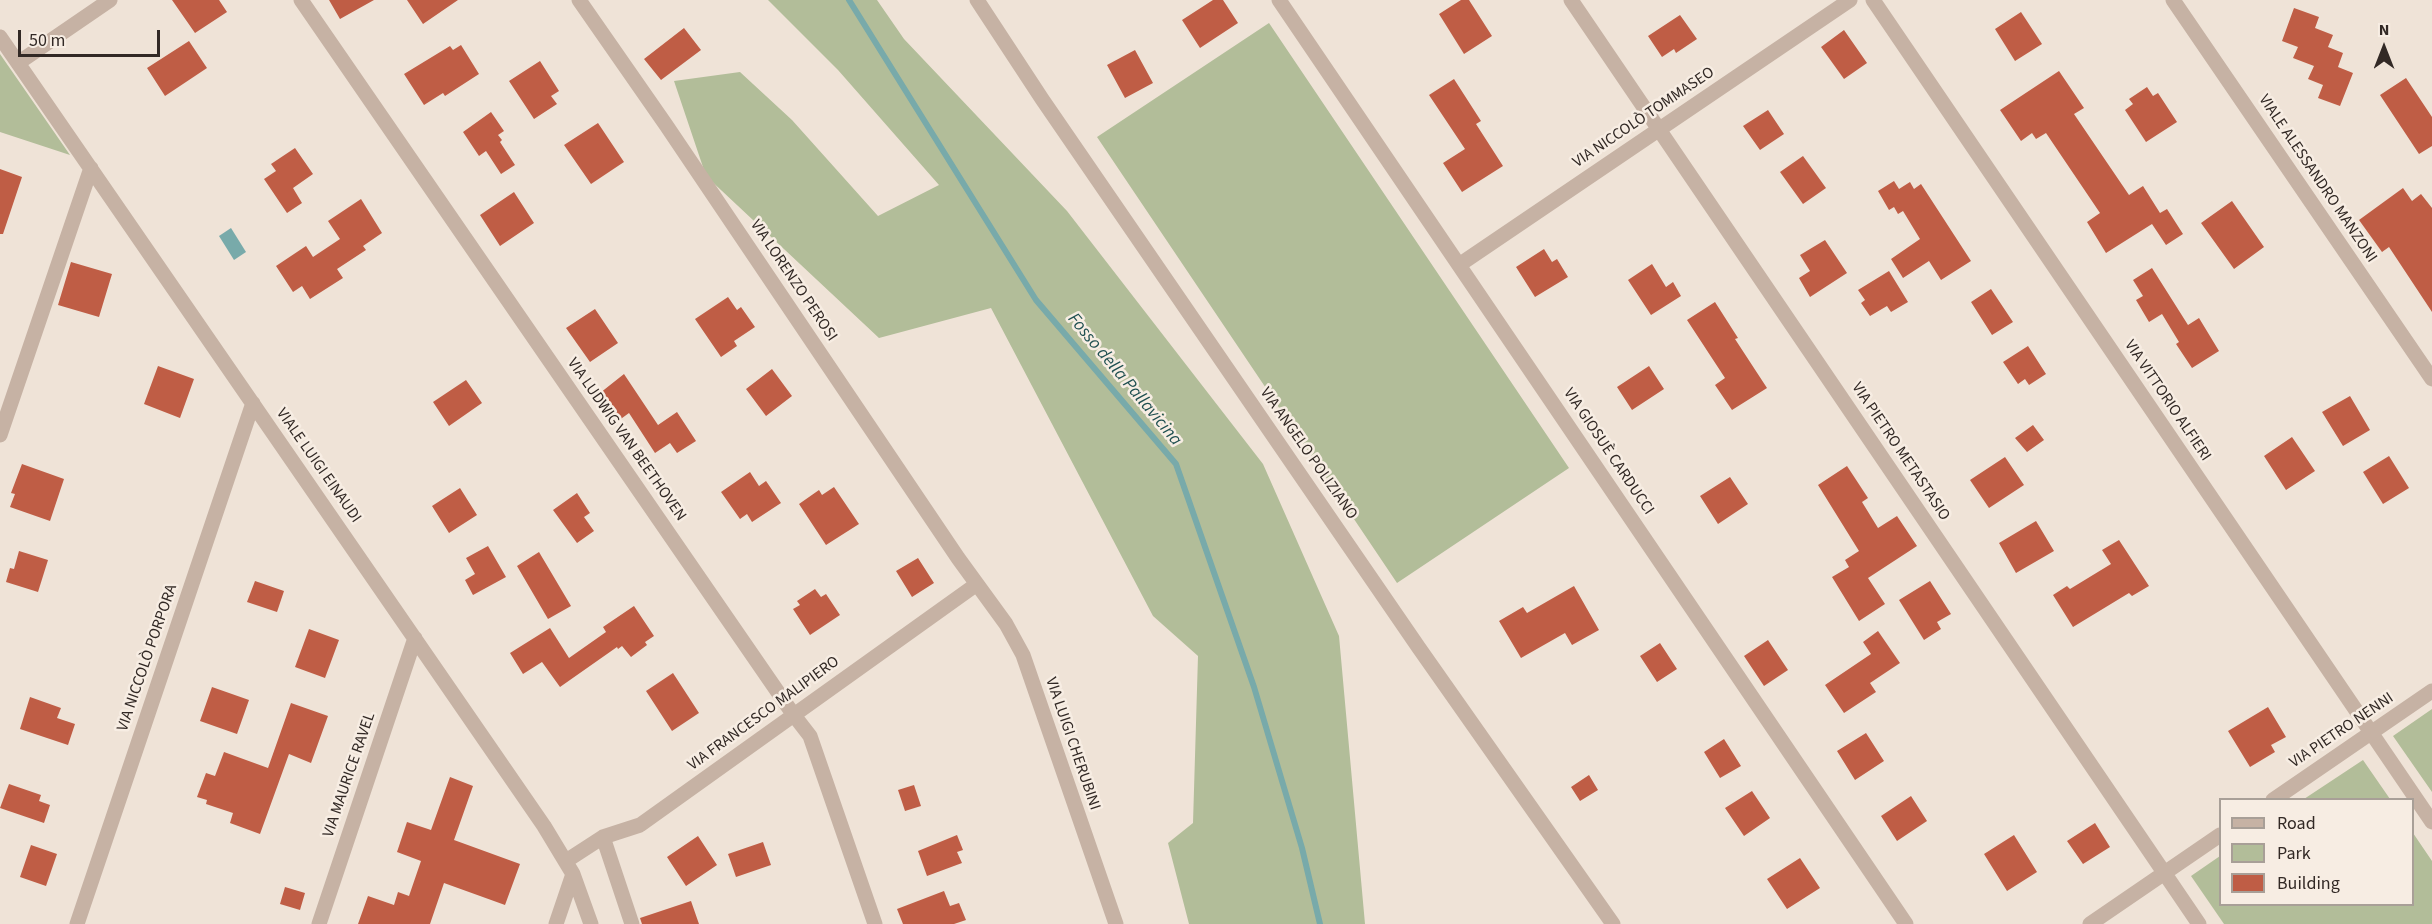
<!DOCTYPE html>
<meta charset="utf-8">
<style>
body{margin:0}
#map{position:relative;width:2432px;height:924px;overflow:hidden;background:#efe3d7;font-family:"Source Sans 3",sans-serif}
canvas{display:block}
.legend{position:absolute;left:2219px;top:798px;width:195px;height:108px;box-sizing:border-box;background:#f7ede3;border:2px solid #a89f97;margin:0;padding:8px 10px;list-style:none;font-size:18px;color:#322925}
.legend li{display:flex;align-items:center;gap:12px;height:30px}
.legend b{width:30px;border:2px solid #a89f97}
.north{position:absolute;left:2354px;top:18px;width:60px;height:60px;-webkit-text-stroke:4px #f7ede3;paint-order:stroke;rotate:0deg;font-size:16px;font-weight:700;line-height:24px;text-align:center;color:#322925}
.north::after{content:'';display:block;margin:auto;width:21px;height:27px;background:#322925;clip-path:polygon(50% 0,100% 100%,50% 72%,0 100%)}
.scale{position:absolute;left:18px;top:30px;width:142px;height:27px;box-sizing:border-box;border:3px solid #322925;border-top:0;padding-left:8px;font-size:18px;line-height:21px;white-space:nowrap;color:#322925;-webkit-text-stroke:4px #f7ede3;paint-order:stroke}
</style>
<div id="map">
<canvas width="2432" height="924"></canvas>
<ul class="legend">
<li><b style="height:8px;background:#c6b2a4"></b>Road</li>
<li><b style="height:16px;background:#b2bd99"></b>Park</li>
<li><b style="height:16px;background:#bf5d45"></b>Building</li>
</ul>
<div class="north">N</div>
<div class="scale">50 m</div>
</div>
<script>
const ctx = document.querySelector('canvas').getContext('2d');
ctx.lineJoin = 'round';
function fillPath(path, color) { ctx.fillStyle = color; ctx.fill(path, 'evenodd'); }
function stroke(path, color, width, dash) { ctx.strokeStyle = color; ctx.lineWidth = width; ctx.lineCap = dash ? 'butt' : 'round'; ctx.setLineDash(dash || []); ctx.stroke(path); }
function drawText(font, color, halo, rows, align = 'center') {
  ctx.font = font + ' "Source Sans 3",sans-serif'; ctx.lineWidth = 5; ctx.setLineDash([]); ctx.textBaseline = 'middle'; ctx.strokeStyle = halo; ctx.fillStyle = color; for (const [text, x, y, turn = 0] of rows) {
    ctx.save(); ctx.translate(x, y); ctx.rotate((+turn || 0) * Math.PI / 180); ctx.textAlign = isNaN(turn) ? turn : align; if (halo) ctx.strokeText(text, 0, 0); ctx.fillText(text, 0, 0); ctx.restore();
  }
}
fillPath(new Path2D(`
 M768,0h109l27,39 163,172 196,253 76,172 26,288h-176l-21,-81 25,-20 5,-167 -45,-40 -162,-308 -112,30 -173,-162 -32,-95 66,-9 52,48 86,96 61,-31 -101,-115z
 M1269,23l300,445 -172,115 -300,-446z
 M0,54l70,101 -70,-23z
 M2432,709v83l-39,-56z
 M2363,760l27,39h-86z
 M2413,833l19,28v63h-208l-33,-48 29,-20v48h192z`), '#b2bd99');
fillPath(new Path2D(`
 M231,228l15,24 -12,8 -15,-24z`), '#78aaaa');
stroke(new Path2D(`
 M849,0l187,300 140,164 78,223 48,161 18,76`), '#78aaaa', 6);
fillPath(new Path2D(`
 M172,0h47l8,12 -32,21z
 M329,0h45l-34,19z
 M407,0h51l-35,24z
 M1213,0h10l15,23 -38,25 -18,-28z
 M1461,0h8l23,36 -28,18 -25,-40z
 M2294,8l25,9 -4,11 18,7 -5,12 15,6 -5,14 15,6 -13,33 -22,-8 5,-13 -15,-6 6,-13 -21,-8 5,-11 -16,-6z
 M2021,12l21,32 -27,17 -20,-32z
 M1680,15l17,24 -21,14 -2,-4 -12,8 -14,-21z
 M684,28l17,22 -40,30 -17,-21z
 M1844,30l23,33 -23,16 -23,-32z
 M189,41l18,27 -42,28 -18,-28z
 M461,45l18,29 -34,22 -2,-3 -19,12 -20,-31 46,-28 3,4z
 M1135,50l18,33 -28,15 -18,-33z
 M540,61l19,30 -8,5 6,8 -23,15 -25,-38z
 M2059,71l25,37 -10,6 55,81 14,-9 17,27 7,-4 16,25 -17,11 -14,-21 -46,29 -19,-31 13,-9 -54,-80 -10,6 -4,-6 -11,8 -21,-31z
 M2406,78l26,39v29l-13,8 -39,-59z
 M1454,79l27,42 -5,3 27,42 -41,26 -19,-29 22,-14 -36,-54z
 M2147,87l6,9 5,-3 19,29 -31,20 -21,-32 8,-6 -4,-5z
 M1768,110l16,24 -24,16 -17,-24z
 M491,112l13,19 -6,4 4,5 -2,2 15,23 -14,9 -15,-23 -7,5 -16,-24z
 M598,123l26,39 -33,22 -27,-39z
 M295,148l18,26 -20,14 9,15 -15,10 -23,-34 12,-8 -5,-7z
 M1803,156l23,32 -23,16 -23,-32z
 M0,169l22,8 -19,57h-3z
 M1894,181l5,8 11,-7 4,7 7,-5 50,77 -30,19 -12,-19 -26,17 -12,-19 29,-20 -17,-28 -5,3 -4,-7 -5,3 -11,-19z
 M2403,188l9,13 9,-7 11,14v104l-43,-65 -7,5 -23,-32z
 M514,192l20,31 -34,23 -20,-31z
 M361,199l21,34 -19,13 3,4 -29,19 6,9 -33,21 -8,-13 -9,6 -17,-26 30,-20 7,11 27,-18 -12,-18z
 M2232,201l32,46 -30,22 -33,-46z
 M1825,240l22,33 -37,24 -11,-19 11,-7 -10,-16z
 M1544,249l8,13 5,-3 11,18 -33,20 -19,-30z
 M71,262l41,12 -13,43 -41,-12z
 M1652,264l14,23 7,-5 8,14 -30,19 -23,-35z
 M2152,268l36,57 11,-7 20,33 -27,17 -16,-24 3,-2 -17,-28 -13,8 -13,-22 7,-4 -10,-16z
 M1889,271l19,31 -17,10 -4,-6 -17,10 -9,-13 4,-3 -7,-10z
 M1991,289l22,33 -21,13 -21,-33z
 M728,297l9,13 4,-3 14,20 -21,14 3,5 -16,11 -26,-38z
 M1715,302l23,36 -3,1 32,49 -35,22 -17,-25 10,-7 -38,-58z
 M595,309l23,34 -28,19 -24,-34z
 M2028,346l18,28 -17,11 -4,-6 -7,5 -15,-22z
 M158,366l36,13 -14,39 -36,-14z
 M1649,366l15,23 -32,21 -15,-23z
 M772,369l20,27 -26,20 -20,-27z
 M624,374l34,51 19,-13 19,29 -19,12 -7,-10 -15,10 -26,-40 -11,8 -18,-28z
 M466,380l16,23 -33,23 -16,-24z
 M2350,396l20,34 -27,16 -21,-34z
 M2033,425l11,15 -17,12 -12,-14z
 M2292,437l23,34 -29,19 -22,-34z
 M2389,456l20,32 -26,16 -20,-32z
 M2005,457l19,28 -35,23 -19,-28z
 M22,464l42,15 -14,42 -40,-14 5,-13 -4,-1z
 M1847,466l21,32 -6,4 16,26 19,-12 20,30 -49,32 17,26 -26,17 -27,-44 17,-10 -4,-7 14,-9 -41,-66z
 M750,472l9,14 7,-5 15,22 -29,19 -5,-8 -7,5 -19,-27z
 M1730,477l18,27 -30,20 -18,-28z
 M834,487l25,37 -33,21 -27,-41 20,-14 3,5z
 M460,488l17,27 -28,18 -17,-27z
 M577,493l13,20 -6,4 10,14 -17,12 -24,-33z
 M2036,521l18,30 -38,22 -17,-30z
 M2119,540l30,46 -17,10 -3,-3 -56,34 -20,-32 14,-9 3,3 41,-25 -9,-14z
 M488,546l18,31 -33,18 -8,-15 10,-6 -9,-16z
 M19,551l29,9 -10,32 -32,-10 4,-14 4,1z
 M539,552l32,54 -23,13 -31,-53z
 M918,558l16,25 -22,14 -16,-26z
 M255,581l29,10 -7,21 -30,-10z
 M1930,581l21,33 -14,8 4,7 -17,11 -25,-40z
 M1574,586l25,44 -27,15 -7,-12 -44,25 -22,-37 24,-14 4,6z
 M815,589l6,8 5,-3 14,21 -30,20 -17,-26 7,-4 -3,-4z
 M634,606l20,30 -9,6 2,3 -16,12 -9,-11 -4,3 -1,-2 -57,40 -18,-25 -19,12 -13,-21 40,-25 19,30 37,-26 -3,-5z
 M309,629l30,11 -14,38 -30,-11z
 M1878,631l22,32 -30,20 6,9 -32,21 -19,-28 46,-31 -8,-12z
 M1768,640l20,30 -24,16 -20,-30z
 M1660,643l17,26 -20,13 -17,-26z
 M673,673l26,40 -27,18 -26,-40z
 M212,687l37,13 -12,34 -37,-13z
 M30,697l31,11 -4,10 18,6 -7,21 -48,-16z
 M291,703l37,13 -17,47 -22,-9 -29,80 -30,-11 3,-10 -27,-9 1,-4 -10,-3 9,-24 9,3 9,-24 44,16z
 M2268,707l18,30 -15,8 4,7 -25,15 -22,-36z
 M1866,733l18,28 -29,19 -18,-29z
 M1724,739l17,27 -21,12 -16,-26z
 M1589,775l9,15 -18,11 -9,-14z
 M450,777l23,9 -19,54 66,24 -15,41 -61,-22 -14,41h-72l10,-28 26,9 4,-13 11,4 12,-35 -24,-9 10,-30 24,8z
 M9,784l32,11 -2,6 11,4 -6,18 -44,-15z
 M914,785l7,21 -16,5 -7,-21z
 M1752,791l18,27 -26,18 -19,-28z
 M1911,796l16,25 -30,20 -16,-25z
 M2095,823l15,24 -27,17 -16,-23z
 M957,835l6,15 -6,2 5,11 -35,13 -9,-25z
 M2014,835l23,37 -30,19 -23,-37z
 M698,836l19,29 -31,21 -19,-29z
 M763,842l8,23 -35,12 -8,-23z
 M31,845l26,9 -11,32 -26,-9z
 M1800,858l20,30 -33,21 -20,-30z
 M285,887l20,6 -5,17 -20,-6z
 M944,891l6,15 9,-3 7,17 -12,4h-51l-6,-15z
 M691,901l8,23h-57l-2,-6z`), '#bf5d45');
stroke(new Path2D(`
 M301,0l492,714 17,22 65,188
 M579,0l87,125 292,433 48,66 17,31 93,269
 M977,0l65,99 377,549 194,276
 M1279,0l627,924
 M1571,0l628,924
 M1873,0l559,822
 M2173,0l259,379
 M0,37l544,789 29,48 18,50
 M18,63l92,-63
 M1459,265l391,-265
 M0,435l91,-267
 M2273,800l159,-109
 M603,837l29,87
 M566,861l37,-24 37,-12 337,-241
 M77,924l176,-521
 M319,924l96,-286
 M556,924l17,-50
 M2090,924l130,-89`), '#c6b2a4', 15);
drawText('16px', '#322925', '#f7ede3', [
 ["VIA NICCOLÒ TOMMASEO",1644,118,-34],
 ["VIALE ALESSANDRO MANZONI",2317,179,56],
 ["VIA LORENZO PEROSI",793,281,56],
 ["VIA VITTORIO ALFIERI",2167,401,56],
 ["VIA LUDWIG VAN BEETHOVEN",626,440,55],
 ["VIA GIOSUÈ CARDUCCI",1608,452,56],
 ["VIA PIETRO METASTASIO",1900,452,56],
 ["VIA ANGELO POLIZIANO",1308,454,55],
 ["VIALE LUIGI EINAUDI",318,466,55],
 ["VIA NICCOLÒ PORPORA",148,658,-71],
 ["VIA FRANCESCO MALIPIERO",764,714,-36],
 ["VIA PIETRO NENNI",2342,731,-34],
 ["VIA LUIGI CHERUBINI",1072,744,71],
 ["VIA MAURICE RAVEL",350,775,-71]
]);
drawText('italic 18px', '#1e4f50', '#f7ede3', [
 ["Fosso della Pallavicina",1124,380,50]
]);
</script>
